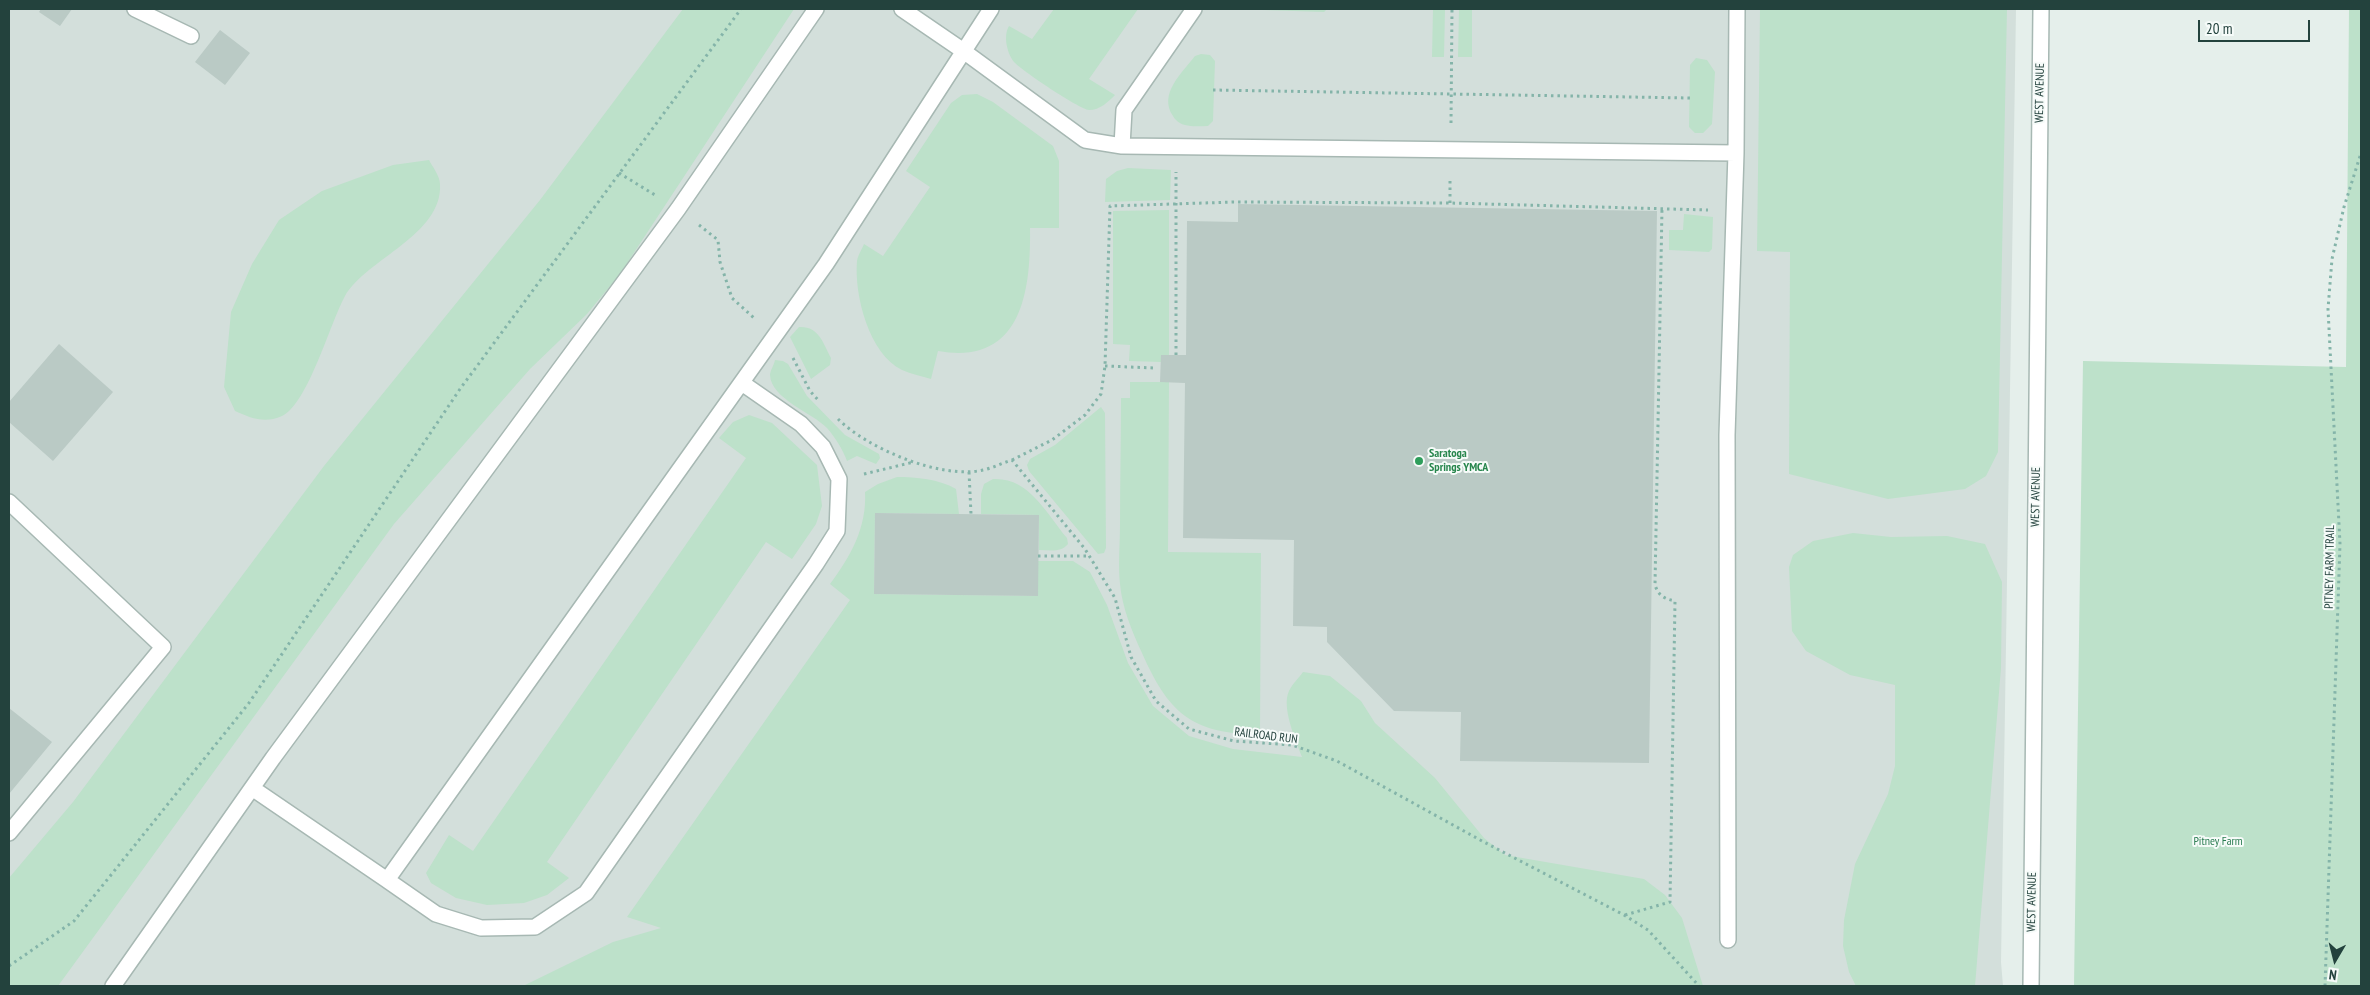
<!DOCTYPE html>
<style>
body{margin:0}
#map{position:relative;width:2370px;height:995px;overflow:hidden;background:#e5efeb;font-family:"PT Sans Narrow",sans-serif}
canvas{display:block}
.frame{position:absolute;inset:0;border:10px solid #23423d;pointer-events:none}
.north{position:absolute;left:2310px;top:935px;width:50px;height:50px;-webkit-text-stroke:4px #f6fbf9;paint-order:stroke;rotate:188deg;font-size:14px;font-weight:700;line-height:20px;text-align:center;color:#23423d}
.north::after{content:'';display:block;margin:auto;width:18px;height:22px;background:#23423d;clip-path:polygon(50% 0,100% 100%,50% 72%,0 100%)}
.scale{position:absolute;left:2198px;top:20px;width:112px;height:22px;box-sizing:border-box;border:2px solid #23423d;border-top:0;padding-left:6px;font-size:15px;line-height:18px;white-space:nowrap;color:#23423d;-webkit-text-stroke:4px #f6fbf9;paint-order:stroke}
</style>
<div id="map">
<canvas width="2370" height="995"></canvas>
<div class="frame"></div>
<div class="north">N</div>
<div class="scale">20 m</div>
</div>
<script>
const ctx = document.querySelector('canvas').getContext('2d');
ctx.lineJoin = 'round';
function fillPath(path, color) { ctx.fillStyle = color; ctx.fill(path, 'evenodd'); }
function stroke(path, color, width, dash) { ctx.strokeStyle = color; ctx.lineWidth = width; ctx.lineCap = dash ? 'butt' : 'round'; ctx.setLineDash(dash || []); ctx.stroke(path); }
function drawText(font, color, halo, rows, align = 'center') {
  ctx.font = font + ' "PT Sans Narrow",sans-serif'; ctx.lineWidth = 4; ctx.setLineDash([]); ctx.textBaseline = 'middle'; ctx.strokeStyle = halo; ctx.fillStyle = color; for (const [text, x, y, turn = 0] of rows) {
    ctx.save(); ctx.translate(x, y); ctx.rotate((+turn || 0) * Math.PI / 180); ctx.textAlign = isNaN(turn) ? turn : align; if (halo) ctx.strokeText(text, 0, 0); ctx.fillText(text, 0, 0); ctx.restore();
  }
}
fillPath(new Path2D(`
 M9,9h2007l-15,953 2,24h-1994z`), '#d3dfdb');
fillPath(new Path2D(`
 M683,9h111l-174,265 -33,40 -57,55 -136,155 -336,462h-49v-108l64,-76 251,-336 216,-266z
 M1054,9h84l-49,70 26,16c-7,7 -15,15 -26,15 -10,-1 -68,-40 -75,-48 -7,-9 -11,-26 -5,-36l23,13z
 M1264,9h63l-3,3 -61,-2z
 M1433,9h12l-1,48h-12z
 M1459,9h13v48h-14z
 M1760,9h247l-9,443 -12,24 -21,13 -77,10 -99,-25 1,-222 -33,-1z
 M2349,9h12v977h-287l9,-625 263,6z
 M1201,54l9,1 5,6 -2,60 -5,5c-7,0 -16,1 -23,-1 -5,-1 -10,-5 -12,-9 -15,-22 9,-43 22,-60z
 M1696,58l11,2 8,12 -3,52 -9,9h-8l-6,-6 1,-62z
 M977,94l16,8 60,44 6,15v67h-29c1,63 -8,138 -92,123l-7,28c-9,-3 -20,-5 -29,-9 -33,-16 -48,-75 -45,-109 1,-6 5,-12 7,-17l19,12 47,-69 -24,-16 45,-68 11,-8z
 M429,160c3,6 11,16 11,24 3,51 -74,75 -95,112 -15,27 -37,108 -63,120 -18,8 -31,2 -47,-5l-11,-24 7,-75 21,-48 27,-44 43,-29 71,-26z
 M1128,168l43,2 -1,30 -65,2 1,-23 11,-8z
 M1169,210v145h-8v7l-32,-1 1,-16 -17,-1v-133z
 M1684,214l29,3 -1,32 -3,3 -40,-2v-20h14z
 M799,327c20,-1 24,16 32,31l-1,7 -19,14 -21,-42z
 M775,360l8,1 5,3 19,32 38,39 34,19 1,4 -4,6 -19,-8 -10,5c-4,-11 -12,-24 -20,-33 -14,-15 -56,-29 -57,-53 0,-4 4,-10 5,-15z
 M1130,382h39l-1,170 93,1 -1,181c-68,1 -92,-22 -118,-81 -10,-21 -20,-46 -22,-69 -2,-19 0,-40 0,-60 0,-42 1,-84 1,-126h9z
 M1101,407l4,6 1,135 -2,5 -6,1 -69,-83 -2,-6 3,-6 25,-14z
 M749,415l23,8 45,42 5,41 -6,18 -24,35 -26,-17 -219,320 22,16 -22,17 -23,8 -37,2 -31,-7 -25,-15 -5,-10 23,-38 24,16 273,-393 -27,-20 14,-16z
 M897,477c19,0 42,2 59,12l3,25 -84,-1 -1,81 164,2v-35h35l17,11 17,33 21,58 25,43 36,30 44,13 69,8c-6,-16 -21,-50 -13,-66 3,-7 10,-13 14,-19l27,4 31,25 14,22 60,55 49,60 21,17 139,24 21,16 17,23 21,68h-1180l90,-44 48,-14 -34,-11 223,-317 -20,-16c20,-27 37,-56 35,-92l13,-8z
 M993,479c36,-2 53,34 74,59l1,6c-7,9 -19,6 -29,6v-35l-58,-1v-20l3,-10z
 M1853,533l38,4 56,-1 38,8 17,38 -1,86 -26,318h-119l-7,-14 -6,-26 1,-26 11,-56 33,-70 7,-28v-81l-45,-10 -44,-24 -14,-20 -3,-64 4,-12 20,-14z`), '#bde1ca');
fillPath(new Path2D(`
 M41,9h31l-12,17 -21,-14z
 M220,30l30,23 -25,32 -30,-23z
 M1238,204l419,7 -8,552 -189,-2 1,-49 -67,-1 -67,-69v-15l-34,-1 1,-86 -111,-2 2,-155 -25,-1 1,-27h25l1,-134 51,1z
 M59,344l54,48 -60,69 -44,-39v-20z
 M875,513l164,2 -1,81 -164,-2z
 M9,708l43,34 -43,52z`), '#bacac5');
const minor = new Path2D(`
 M135,9l56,27
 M902,9l60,41 123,90 37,6 614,7
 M1122,146l2,-36 70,-101
 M9,502l154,145 -154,186
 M252,788l135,92 439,-616 165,-255
 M387,880l49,34 45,14 54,-1 51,-34 230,-329 21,-33 2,-52 -16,-32 -22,-23 -59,-41
 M1728,940l-1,-505 9,-282 1,-144
 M113,986l160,-228 405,-549 138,-200
 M2031,986l10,-977`);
stroke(minor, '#a7b8b3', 18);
stroke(new Path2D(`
 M1213,90l477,8
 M1451,123l1,-114
 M619,173l36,22
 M1450,203v-25
 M699,225l19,15 2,22 12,36 22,20
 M1176,355v-183
 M793,358l17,33 9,10
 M1105,366l50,2
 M838,419c29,29 103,61 145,51 10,-2 19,-7 29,-10l73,89 30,49 16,59 25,44 33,28 45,12 58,4 45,16 145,80 142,74 24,15 51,56
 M1012,460l40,-20 33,-25 16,-21 4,-28 5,-160 124,-4 216,1 258,7
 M969,472l2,42
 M864,474l50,-12
 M1038,556h51
 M1625,915l45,-13 5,-301c-11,-2 -17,-6 -20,-16l7,-377
 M9,966l65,-45 175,-218 211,-314 281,-380
 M2325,986l15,-442 -12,-235 4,-50 12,-52 17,-54`), '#84b4a9', 3, [2.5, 4]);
stroke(minor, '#fff', 15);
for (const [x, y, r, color] of [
 [1419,461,5,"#2e9e5b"]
]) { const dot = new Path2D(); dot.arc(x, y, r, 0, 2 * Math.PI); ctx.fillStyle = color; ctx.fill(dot); stroke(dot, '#f6fbf9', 2); }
drawText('12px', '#23423d', '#f6fbf9', [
 ["WEST AVENUE",2040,93,-89],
 ["WEST AVENUE",2036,497,-89],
 ["PITNEY FARM TRAIL",2330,567,-89],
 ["RAILROAD RUN",1266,736,7],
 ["WEST AVENUE",2032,902,-89]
]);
drawText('bold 12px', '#27864d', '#f6fbf9', [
 ["Saratoga",1429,454],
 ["Springs YMCA",1429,468]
], 'left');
drawText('12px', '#2a7c51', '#f6fbf9', [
 ["Pitney Farm",2218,842]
]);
</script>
